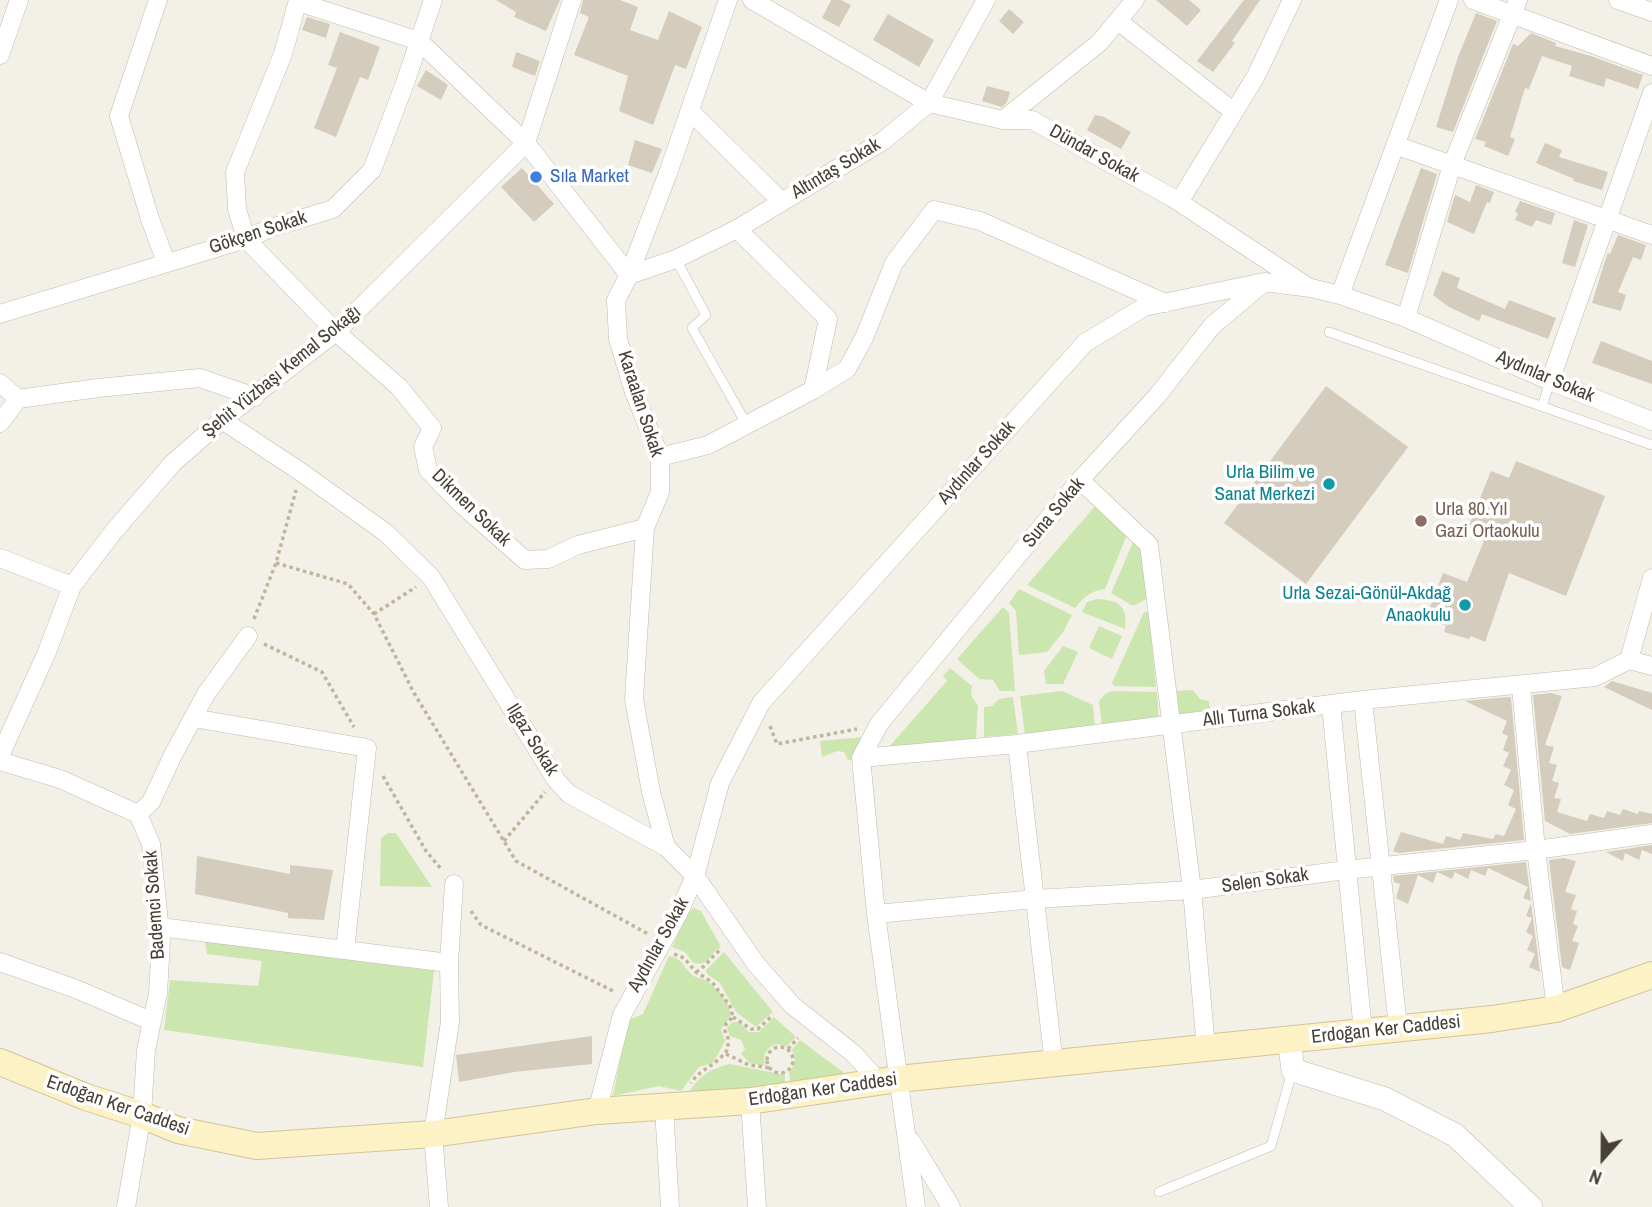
<!DOCTYPE html>
<meta charset="utf-8">
<style>
body{margin:0}
#map{position:relative;width:1652px;height:1207px;overflow:hidden;background:#f3f0e7;font-family:"Archivo Narrow",sans-serif}
canvas{display:block}
.north{position:absolute;left:1568px;top:1123px;width:70px;height:70px;-webkit-text-stroke:5px #fff;paint-order:stroke;rotate:201deg;font-size:19px;font-weight:700;line-height:28px;text-align:center;color:#464036}
.north::after{content:'';display:block;margin:auto;width:24px;height:32px;background:#464036;clip-path:polygon(50% 0,100% 100%,50% 72%,0 100%)}
</style>
<div id="map">
<canvas width="1652" height="1207"></canvas>
<div class="north">N</div>
</div>
<script>
const ctx = document.querySelector('canvas').getContext('2d');
ctx.lineJoin = 'round';
function fillPath(path, color) { ctx.fillStyle = color; ctx.fill(path, 'evenodd'); }
function stroke(path, color, width, dash) { ctx.strokeStyle = color; ctx.lineWidth = width; ctx.lineCap = dash ? 'butt' : 'round'; ctx.setLineDash(dash || []); ctx.stroke(path); }
function drawText(font, color, halo, rows, align = 'center') {
  ctx.font = font + ' "Archivo Narrow",sans-serif'; ctx.lineWidth = 7; ctx.setLineDash([]); ctx.textBaseline = 'middle'; ctx.strokeStyle = halo; ctx.fillStyle = color; for (const [text, x, y, turn = 0] of rows) {
    ctx.save(); ctx.translate(x, y); ctx.rotate((+turn || 0) * Math.PI / 180); ctx.textAlign = isNaN(turn) ? turn : align; if (halo) ctx.strokeText(text, 0, 0); ctx.fillText(text, 0, 0); ctx.restore();
  }
}
fillPath(new Path2D(`
 M1096,505l32,27 -23,57c-15,2 -21,8 -30,19l-48,-23z
 M1135,538l6,4 7,56 -15,8 -22,-13z
 M1019,589l53,26 -9,17 -16,20 -28,3 -3,-44 -7,-8z
 M1097,599c22,1 31,7 28,30l-43,-17 5,-10z
 M1003,607l6,6 6,78h-15l-7,-11 -14,-1 -22,-20z
 M1144,612h5l7,75 -42,-1 -2,-3z
 M1099,626l23,10 -10,23 -23,-11z
 M1063,646l15,6 -15,32h-17l-2,-13z
 M950,668l22,18 -1,9 7,11 -2,33 -86,11 -2,-2 59,-67 -4,-5z
 M1193,690l7,9 9,2 1,14 -33,3 -2,-27z
 M1062,691l31,14 2,23 -70,7 -5,-39z
 M1112,691l45,1 2,30 -57,4 -3,-25 6,-7z
 M1013,697l5,37 -34,3v-30l8,-1 7,-7z
 M864,737l-12,23h-4l-4,-8 -7,-1 -15,6 -2,-16z
 M388,833h8l36,54 -52,-1 1,-48z
 M693,908l8,3 20,36c-14,7 -10,20 -28,16l-8,-11 -13,-5 14,-31z
 M205,941l229,30 -11,96 -259,-37 6,-50 88,6 4,-25 -55,-7z
 M724,952l49,60 -17,15 -20,-15 -16,-29 -13,-9 -1,-4z
 M669,956c16,3 14,13 25,20 3,2 7,2 11,4 9,5 28,24 25,36 -1,4 -7,10 -9,14l4,11 -12,22 -14,4 -18,24 -22,-5 -46,10 15,-76 15,-6z
 M774,1017l22,20 -9,9 -10,-2c-11,3 -15,11 -12,22l-15,-3 -9,-9 4,-5 -4,-9 -11,-4 -3,-9 6,-5h7l9,10h10z
 M800,1040l43,32 1,8 -53,5 -2,-13c6,-7 8,-13 3,-22z
 M730,1064l55,11v11l-98,9c11,-18 22,-26 43,-31z`), '#cce6b0');
fillPath(new Path2D(`
 M496,0h64l-14,31 -32,-14 2,-5z
 M583,0h37l18,7 -8,23 28,10 11,-29 33,16 -16,42 -11,-4 -22,60 -34,-14 9,-35 -54,-21 15,-38 -9,-4z
 M831,0h10l10,5 -12,22 -17,-9z
 M1156,0h33l12,10 -14,16z
 M1244,0h16l-28,41 3,2 -22,29 -16,-11z
 M1009,9l15,13 -11,12 -14,-13z
 M1476,13l21,8 -44,111 -17,-5 22,-70z
 M888,14l46,26 -15,27 -46,-27z
 M307,17l23,7 -4,14 -24,-8z
 M340,32l40,15 -12,33 -8,-3 -24,60 -22,-9 23,-60 -9,-3z
 M1531,33l25,10 -1,3 36,10 52,19 -5,14 -32,-11 -2,9 -35,-11 3,-10 -30,-10 -13,33 -4,-1 -15,49 5,2 -7,17 -24,-10 2,-4 -11,-3 38,-95 5,2z
 M516,52l24,9 -5,15 -23,-9z
 M426,70l22,15 -7,15 -24,-14z
 M987,86l23,6 -3,10 -5,5 -20,-6z
 M1095,115l9,2 27,15 -10,17 -34,-19z
 M635,140l27,9 -10,24 -24,-8z
 M1545,143l17,7 -3,7 49,15 -6,18 -29,-9 1,-2 -38,-16z
 M522,168l32,36 -20,18 -33,-35z
 M1421,168l16,6 -29,99 -23,-8z
 M1476,185l18,7 -4,11 -3,-1 -13,32 -27,-12 8,-27 15,7z
 M1520,201l35,12 -4,12 -15,-5 -4,7 -17,-7 3,-7 -3,-1z
 M1574,220l14,5 -13,42 -13,-4z
 M1618,235l28,10 -5,15 -8,-3 -15,35 8,3 -5,16 -29,-8 13,-42 3,-8 2,1z
 M1442,271l18,7 -3,10 48,21 4,-9 47,18 -8,21 -66,-25 -3,7 -30,-14 -16,-12z
 M1601,341l51,20v23l-60,-21z
 M1326,386l82,61 -102,137 -82,-61z
 M1516,461l89,35 -39,100 -57,-23 -24,69 -14,-6 -2,3 -25,-7 2,-6 -20,-8 17,-45 24,9 17,-41 -18,-8 25,-62 18,7z
 M1612,681l40,12v17l-48,-23z
 M1551,693l11,3 -17,49 9,2 -5,16 8,2 -5,16 7,2 -5,15 7,1 -4,13 30,9 3,-7 14,4 3,-7 13,4 3,-6 15,5 1,-3 13,3v9l-82,11 -25,-13 -12,-126z
 M1508,697l3,1 13,142 -126,13 -5,-2 8,-19 42,12 3,-8 14,4 3,-7 30,6 3,-5 8,2 12,-27 -8,-4 6,-15 -10,-5 7,-15 -8,-4 6,-13 -6,-3 5,-14 -6,-3 5,-12 -42,-20z
 M1652,845v9l-10,-4 -3,10 -14,-7 -2,8 -17,-9z
 M197,856l93,18v-9l43,5 -9,50 -36,-2v-5l-93,-19z
 M1564,858l12,3 -11,31 11,3 -5,14 6,2 -4,13 5,2 -6,15 7,2 -9,27 -8,-3 -13,-107z
 M1526,862l5,39 -8,-3 5,-11 -40,-19 -3,8 -14,-6 -3,9 -13,-7 -3,7 -15,-7 -4,11 -15,-8 -10,29 -12,-6 4,-14 -6,-2 -1,-6z
 M1531,903l9,69 -11,-5 6,-13 -8,-4 6,-14 -7,-4 6,-14 -6,-2z
 M592,1036v28l-78,8 -55,10 -3,-27z`), '#d4ccbc');
const service = new Path2D(`
 M676,259l30,56 -14,13 55,97
 M1329,332l323,113
 M1542,407l8,-26
 M1159,1192l112,-46 21,-74`);
const minor = new Path2D(`
 M158,0l-39,116 31,103 16,43
 M298,0l-15,54 -48,118 2,37 9,30 90,93 63,55 33,41 -9,19 5,23 32,33 65,57 23,-1 30,-14 67,-17
 M752,0l177,103 74,17h29l141,78 135,89
 M1473,0l179,66
 M1618,0l34,12
 M298,2l121,39 107,102 103,132
 M1118,21l116,91
 M0,55l19,-55
 M690,111l92,91
 M1003,120l96,-77 36,-43
 M1395,145l257,90
 M1179,202l77,-126 36,-76
 M737,229l91,90 -15,71
 M629,275l47,-16 61,-30 146,-88 46,-38 57,-103
 M1340,295l109,-295
 M0,314l246,-75 25,-11 62,-19 39,-39 33,-87 28,-83
 M1406,318l46,-153 66,-165
 M1550,381l102,-288
 M0,383l18,16
 M222,420l79,52 85,61 45,44 125,203 13,14 97,53 29,29 61,88 36,41 62,49 25,28
 M0,423l18,-24 80,-11 102,-10 55,19
 M660,457l48,-12 105,-55 34,-21 17,-31 30,-75 40,-53 46,11 185,82
 M1080,480l69,65 43,345 14,158
 M0,558l72,28
 M1629,660l23,-82
 M1521,686l15,164 20,159
 M1363,700l35,327
 M1331,705l32,326
 M193,718l174,30 -22,202
 M1017,744l37,320
 M0,756l47,-104 25,-66 42,-55 59,-68 49,-43 114,-88 190,-189 46,-143
 M861,758l156,-14 346,-44 232,-23 34,-17 23,6
 M861,758l18,-34 201,-244 77,-84 55,-70 50,-42
 M861,758l15,156 40,293
 M0,761l60,18 78,35
 M666,847l-15,-55 -17,-93 11,-171 15,-36v-35l-26,-65 -16,-53 -2,-39 13,-25 39,-102 60,-173
 M876,914l159,-15 157,-9 154,-20 190,-20 116,-16
 M160,927l289,36
 M0,962l76,27 75,32
 M750,1101l7,106
 M664,1108l6,99
 M597,1111l25,-96 56,-101 17,-38 25,-93 41,-80 324,-360 59,-36 120,-25 47,6 29,7 66,23 144,63 102,40
 M911,1141l40,66
 M126,1207l16,-92 4,-65 12,-57 3,-51 -10,-98 -13,-30 13,-12 22,-47 33,-61 42,-58
 M439,1207l-6,-73 17,-112 -1,-59 5,-79`);
const tertiary = new Path2D(`
 M1289,1040l4,30 92,29 70,36 76,72`);
const secondary = new Path2D(`
 M0,1062l86,35 56,18 36,15 79,16 176,-12 164,-23 153,-10 148,-22 594,-60 64,-10 96,-34`);
stroke(service, '#c1bbac', 10);
stroke(minor, '#c1bbac', 19);
stroke(tertiary, '#c1bbac', 24);
stroke(secondary, '#d2c498', 28);
stroke(new Path2D(`
 M276,563l72,21 26,30 40,79 102,168 132,73
 M374,614l42,-27
 M254,619l22,-56 20,-73
 M264,644l58,28 32,55
 M770,726l7,18 80,-15
 M383,776l43,75 16,19
 M504,841l41,-49
 M471,911l10,14 134,67
 M674,954l10,4 12,14 16,10 18,24 3,11 -7,7 -1,7 3,7v11c-12,17 -28,20 -37,34
 M696,972c11,-6 16,-17 26,-23
 M733,1017l18,12h7l15,-14
 M767 1060a13 13 0 1 1 26 0a13 13 0 1 1-26 0Z
 M788,1049l10,-11
 M726,1054l23,11 21,3`), '#c0b49b', 3.5, [3.5, 3.5]);
stroke(service, '#fff', 9);
stroke(minor, '#fff', 18);
stroke(tertiary, '#fff', 23);
stroke(secondary, '#fdf2c6', 26);
for (const [x, y, r, color] of [
 [536,177,7,"#3f7fe0"],
 [1329,484,7,"#0f9aa8"],
 [1421,521,7,"#8d6e63"],
 [1465,605,7,"#0f9aa8"]
]) { const dot = new Path2D(); dot.arc(x, y, r, 0, 2 * Math.PI); ctx.fillStyle = color; ctx.fill(dot); stroke(dot, '#fff', 2.5); }
drawText('19px', '#464036', '#fff', [
 ["Dündar Sokak",1094,154,29],
 ["Altıntaş Sokak",836,169,-31],
 ["Gökçen Sokak",258,233,-18],
 ["Şehit Yüzbaşı Kemal Sokağı",282,372,-39],
 ["Aydınlar Sokak",1545,377,23],
 ["Karaalan Sokak",640,404,72],
 ["Aydınlar Sokak",977,463,-48],
 ["Dikmen Sokak",471,508,44],
 ["Suna Sokak",1054,513,-50],
 ["Allı Turna Sokak",1259,714,-7],
 ["Ilgaz Sokak",532,740,58],
 ["Selen Sokak",1265,881,-8],
 ["Bademci Sokak",155,905,-94],
 ["Aydınlar Sokak",659,945,-61],
 ["Erdoğan Ker Caddesi",1386,1030,-6],
 ["Erdoğan Ker Caddesi",823,1090,-8],
 ["Erdoğan Ker Caddesi",118,1106,19]
]);
drawText('19px', '#366cbe', '#fff', [
 ["Sıla Market",550,177]
], 'left');
drawText('19px', '#0d838f', '#fff', [
 ["Urla Bilim ve",1315,473],
 ["Sanat Merkezi",1315,495],
 ["Urla Sezai-Gönül-Akdağ",1451,594],
 ["Anaokulu",1451,616]
], 'right');
drawText('19px', '#785e54', '#fff', [
 ["Urla 80.Yıl",1435,510],
 ["Gazi Ortaokulu",1435,532]
], 'left');
</script>
